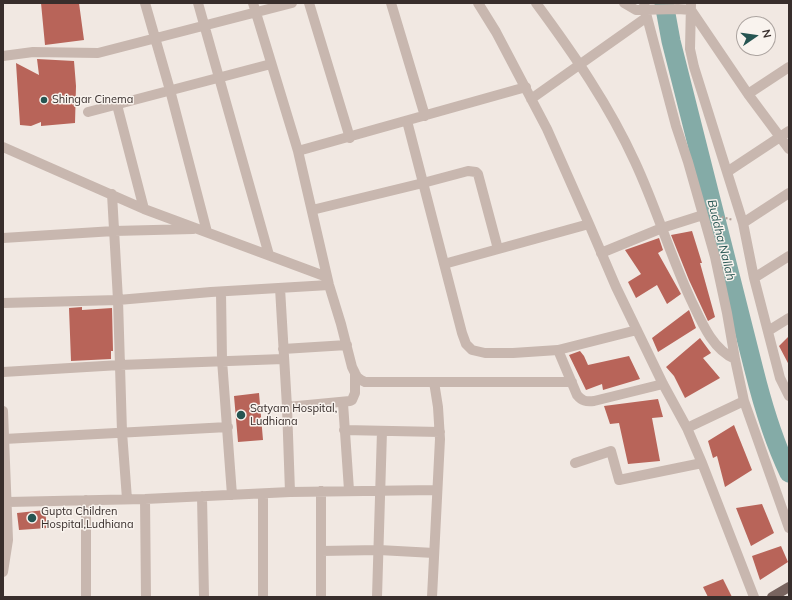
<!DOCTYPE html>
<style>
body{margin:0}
#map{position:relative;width:792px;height:600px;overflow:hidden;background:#f1e8e2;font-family:Mulish,sans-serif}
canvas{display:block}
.frame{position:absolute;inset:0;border:4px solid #382e2c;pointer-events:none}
.north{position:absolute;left:736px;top:16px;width:40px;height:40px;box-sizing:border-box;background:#f9f3ee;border:1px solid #aca4a0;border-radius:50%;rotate:77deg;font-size:11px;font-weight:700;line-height:16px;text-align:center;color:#382e2c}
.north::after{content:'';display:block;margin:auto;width:14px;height:18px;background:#265552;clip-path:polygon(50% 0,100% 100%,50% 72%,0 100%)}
</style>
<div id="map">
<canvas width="792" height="600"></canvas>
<div class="frame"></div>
<div class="north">N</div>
</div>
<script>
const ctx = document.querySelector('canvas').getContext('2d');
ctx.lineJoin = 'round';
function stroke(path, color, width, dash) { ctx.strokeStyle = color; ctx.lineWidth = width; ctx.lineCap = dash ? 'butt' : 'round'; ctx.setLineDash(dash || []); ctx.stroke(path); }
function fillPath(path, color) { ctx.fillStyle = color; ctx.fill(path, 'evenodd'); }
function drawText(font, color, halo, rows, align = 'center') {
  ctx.font = font + ' Mulish,sans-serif'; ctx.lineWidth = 3; ctx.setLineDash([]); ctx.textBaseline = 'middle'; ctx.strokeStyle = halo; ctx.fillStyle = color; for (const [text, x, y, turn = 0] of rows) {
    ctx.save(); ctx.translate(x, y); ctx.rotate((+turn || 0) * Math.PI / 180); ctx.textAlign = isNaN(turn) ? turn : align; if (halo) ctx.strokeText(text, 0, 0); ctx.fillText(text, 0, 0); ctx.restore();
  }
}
stroke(new Path2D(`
 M664,3l7,38 83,329c9,36 19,70 35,103`), '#84aba7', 19);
fillPath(new Path2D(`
 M41,3h38l5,37 -39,5z
 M37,59l37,2 2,25 -1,37 -34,3v-4l-10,4 -11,-1 -4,-62 23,12z
 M692,231l10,32h-2l15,54 -7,4 -19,-41 -18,-45z
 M659,238l4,12 -5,3 23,41 -14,10 -10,-19 -21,13 -8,-16 13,-8 -16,-24z
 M82,307v3l30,-2 1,43h-2v8l-40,2 -2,-53z
 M689,310l7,18 -38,24 -6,-14z
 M789,336v29l-10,-19z
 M700,338l11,15 -8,5 17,20 -35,20 -11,-22 -8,-9z
 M580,351l4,5 4,9 41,-9 11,23 -37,11 -1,-6 -16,6 -17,-35z
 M259,393l4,47 -25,2 -4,-46z
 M658,399l5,18 -11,1 8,43 -32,3 -9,-41 -9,1 -6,-18z
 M734,425l18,45 -27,17 -8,-31 -4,2 -5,-17z
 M762,504l12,29 -23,13 -15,-38z
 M45,510l2,18 -28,2 -2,-17z
 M781,546l7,16 -28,18 -8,-24z
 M723,579l9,18h-24l-5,-10z`), '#b86459');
stroke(new Path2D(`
 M714,215l19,5`), '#b4a199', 2, [2, 2]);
stroke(new Path2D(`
 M145,3l25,87 37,142
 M198,3l71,252
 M253,3l45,148 31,134 12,39 11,43 5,10 4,3 4,2h207
 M309,3l41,135
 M391,3l34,113
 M478,3l18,29 51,97 42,95 27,63 47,97 24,44 15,35 52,134
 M536,3c37,50 73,102 99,159 21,45 35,93 56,138 10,21 21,49 44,59
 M624,3l12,7 42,-1 13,1 57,84 41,55
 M644,3l3,14 29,109 12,36 27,95 12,56 8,46 9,42 45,127
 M691,3l-1,46 4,18 49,156 11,55 26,100 9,18
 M3,56l30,-4 65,1 194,-50
 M748,94l41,-27
 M531,99l116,-82
 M117,105l27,104
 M88,112l183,-48
 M407,121l55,212 4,11 6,6 13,3h28l45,-3 79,-20
 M3,147l141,62 183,68
 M298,151l228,-64
 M727,172l62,-41
 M112,194l6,106 4,132 5,67
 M312,210l111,-27 45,-12 8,1 2,2 20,75
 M743,223l46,-30
 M3,238l111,-7 79,-2
 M601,253l61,-25 41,-13
 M444,264l145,-40
 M754,278l35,-22
 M280,288l7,119
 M221,292l1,68 10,135
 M3,303l115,-3 93,-8 118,-7
 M768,331l21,-13
 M283,349l64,-4
 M558,350l19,45c5,6 9,7 17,6l69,-17
 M3,372l117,-7 163,-6
 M343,403l6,87
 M3,411l5,129 -5,32
 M687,428l57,-27
 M344,430l96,2
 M4,439l224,-12
 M575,463l36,-12 8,29 83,-17
 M321,491v106
 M290,492l-3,-85 63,-6 2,-1 3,-7v-20
 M263,494v103
 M202,496l2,101
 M145,499l1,98
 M86,500v97
 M8,502l137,-3 145,-7 147,-2
 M321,551l58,-1 55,3
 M377,597l5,-166
 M432,597l8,-158 -2,-32 -4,-25`), '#c8b7af', 10);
stroke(new Path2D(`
 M772,597l17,-10`), '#78645f', 10);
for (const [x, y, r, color] of [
 [44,100,4,"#265552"],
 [241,415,5,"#265552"],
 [32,518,5,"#265552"]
]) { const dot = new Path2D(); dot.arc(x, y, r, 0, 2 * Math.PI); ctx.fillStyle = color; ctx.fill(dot); stroke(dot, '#f9f3ee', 1.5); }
drawText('11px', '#382e2c', '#f9f3ee', [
 ["Shingar Cinema",52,100],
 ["Satyam Hospital,",250,409],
 ["Ludhiana",250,422],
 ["Gupta Children",41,512],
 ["Hospital,Ludhiana",41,525]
], 'left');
drawText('italic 12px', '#265552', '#f9f3ee', [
 ["Buddha Nallah",721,240,76]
]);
</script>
